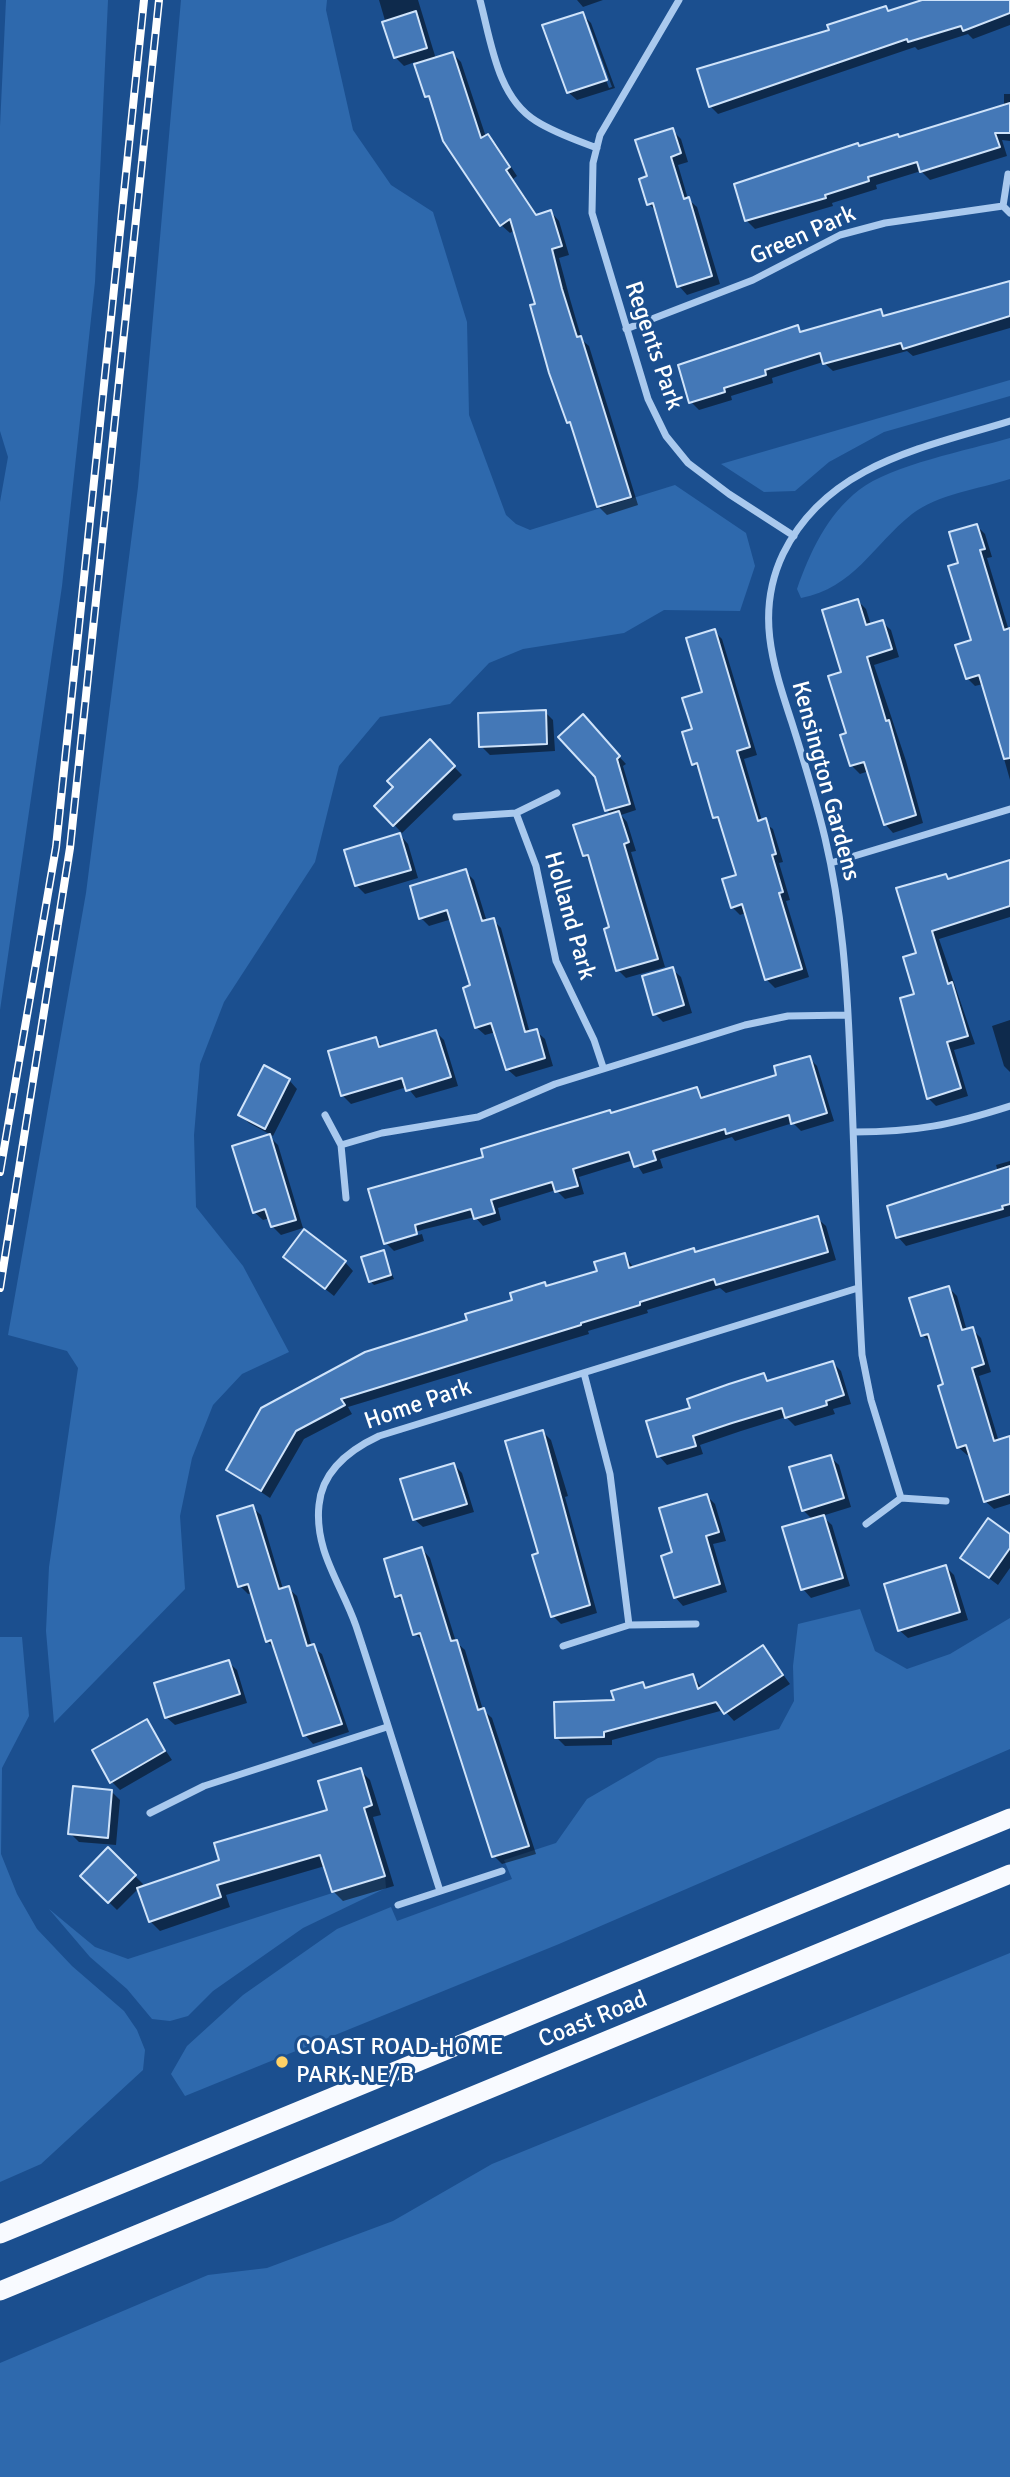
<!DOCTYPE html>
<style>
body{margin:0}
canvas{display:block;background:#1b4f8f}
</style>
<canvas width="1010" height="2477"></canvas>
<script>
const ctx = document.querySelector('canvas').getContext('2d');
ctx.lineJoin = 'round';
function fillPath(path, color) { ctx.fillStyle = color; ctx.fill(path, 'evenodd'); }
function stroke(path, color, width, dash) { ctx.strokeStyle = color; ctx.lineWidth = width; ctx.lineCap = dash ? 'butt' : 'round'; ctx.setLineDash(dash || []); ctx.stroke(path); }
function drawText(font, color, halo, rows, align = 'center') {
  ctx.font = font + ' Signika,sans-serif'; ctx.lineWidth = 6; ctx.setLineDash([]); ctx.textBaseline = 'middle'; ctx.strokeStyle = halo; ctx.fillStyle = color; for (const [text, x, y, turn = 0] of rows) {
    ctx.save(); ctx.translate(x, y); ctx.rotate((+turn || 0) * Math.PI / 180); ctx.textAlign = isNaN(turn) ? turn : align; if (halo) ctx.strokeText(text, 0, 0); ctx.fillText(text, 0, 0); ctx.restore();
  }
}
fillPath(new Path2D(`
 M6,0h102l-13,282 -33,304 -62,424v-508l8,-45 -8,-26v-305z
 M181,0h146l-1,10 27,120 38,55 42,27 34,110 2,93 37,100 10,9 14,6 145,-45 71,48 9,33 -15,45 -76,-1 -40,23 -101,16 -34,14 -39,41 -70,13 -41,49 -24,96 -91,140 -24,62 -6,71 2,72 47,59 46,86 -47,22 -29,31 -21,53 -12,58 5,73 -131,134 -8,-92 3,-64 29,-199 -11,-17 -59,-16 78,-442 52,-406z
 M1010,380v16l-126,36 -55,30 -34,29 -31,1 -43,-28z
 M1010,438v41c-31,10 -72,15 -98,35 -39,31 -58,74 -111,84l-4,-9c13,-37 30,-74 62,-99 32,-25 110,-40 151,-52z
 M860,1609l15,42 32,18 43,-15 60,-36v131l-451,195 -374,152 -14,-22 16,-28 56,-51 94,-66 54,-22 6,14 115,-42 -8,-19 52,-17 31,-44 71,-41 121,-29 15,-28 -1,-35 5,-42z
 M0,1637h22l7,79 -27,52 -1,86 16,40 20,35 35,37 52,45 13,19 8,20 -2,20 -102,94 -41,18z
 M385,1876l1,12 -83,40 -90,63 -25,25 -18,5 -18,-2 -25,-30 -37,-32 -41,-48 46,38 33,12z
 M1010,1953v524h-1010v-114l208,-88 59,-7 126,-47 99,-57z`), '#2e69ad');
fillPath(new Path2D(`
 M379,0h39l18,59 17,-5 8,8 25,75 2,-1 8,8 21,32 -4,3 25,37 13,-4 8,9 10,34 -10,3 11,41 12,41 7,6 49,159 -31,10 -9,-9 -25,-79 -5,-5 -53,-192 -5,3 -9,-8 -56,-85 -30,-78 -11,4 -8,-8z
 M577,0h26l-20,7z
 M930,0h80v25l-37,14 -5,-5 -50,16 -3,-3 -197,67 -8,-8 121,-75 55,-23 4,4z
 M582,14l9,9 24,65 -38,12 -9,-8zM584,22h4l24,65 -3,1z
 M1004,94h6v47l-8,-1 5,16 -77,24 -9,-9 -45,14 1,4 -45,14 1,3 -78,23 -8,-8 -11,-36 268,-78z
 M672,130l9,9 7,23 -10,3 10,34 9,8 23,77 -33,11 -8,-9 -22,-74 -8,-8v-26z
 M1010,283v45l-97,28 -6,-5 -74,20 -10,-9 -51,16 1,5 -42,13 1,4 -33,10 -8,-8 106,-75 6,6 77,-22 6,6z
 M977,526l8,8 7,23 -5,1 23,76v146l-27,-96 -8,2 -8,-8 6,-37 -13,-77z
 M858,601l8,8 5,16 11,-3 9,8 8,27 -25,8 32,96 17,62 -30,10 -8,-9 -16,-53 -9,3 -9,-9 -8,-92z
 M714,631l8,8 35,116 -13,4 18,62 11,8 10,33 -4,1 11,37 -4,1 23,76 -34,11 -8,-8 -21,-67 -6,2 -8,-8 6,-31 -15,-51 -8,-8 -14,-46 -7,-7v-34l10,-37zM751,903l-16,5v-3z
 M545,712l8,8 2,31 -65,4 -9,-9z
 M589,724l37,40 -3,2 13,44 -15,5 6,7 9,29 -5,1 34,115 -39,11 -8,-8 -6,-42 -20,-65 -8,-8 28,-40 -5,-5z
 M430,742l32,33 -60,58 -26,-27 20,-19z
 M400,835l8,9 10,34 -53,16 -8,-8 -10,-35z
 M1010,862v55l-71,22 36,105 -21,6 14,46 -32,10 -8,-8 -11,-103 1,-41 28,-78 4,4z
 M465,871l9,9 13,42 6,-2 8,8 29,105 6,-2 9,8 8,27 -37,11 -9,-8 -11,-37 -11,3 -9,-8 -4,-41 -20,-67 -23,7 -8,-8z
 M672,969l9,8 11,36 -29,9 -8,-8z
 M1010,1020v52l-6,-6 -12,-40z
 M436,1032l8,8 14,46 -42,12 -9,-11 -56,17 -8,-8 -13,-43 45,-14 9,8z
 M809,1058l8,8 17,55 -33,10 -8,-8 -58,18 -3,-4 -72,22 3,9 -20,6 -9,-14 -55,17 5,17 -19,5 -9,-9 -58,18 3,12 -18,6 -8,-9 -50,12 -37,12v3l34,-10 2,7 -30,10 -8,-8 -16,-53 115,-31 -2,-9 127,-38 3,3 84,-26 8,10 74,-23 -3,-9z
 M289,1080l8,9 -24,47 -24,-13 -9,-8z
 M269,1136l9,9 25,83 -22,7 -9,-9 -2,-8 -7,2 -9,-8z
 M1010,1161v55l-104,30 -8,-9 -9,-30 109,-35 -2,-7z
 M817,1218l9,8 10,34 -110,33 -6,-5 -73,22 1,3 -60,18 1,3 -241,73 4,7 -48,25 -34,59 -42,-28 35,-61 252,-108 30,-17 3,4 51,-16 25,-17 10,13 59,-18 4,4z
 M383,1252l11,27 -20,6 -4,-4z
 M285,1257l60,5 8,9 -19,25z
 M949,1288l8,8 10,35 5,-2 9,9 10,34 -12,4 20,66 11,-3v65l-16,5 -9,-8 -14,-47 -4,1 -9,-8 -26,-104 -10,-8z
 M833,1363l8,8 10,33 -18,5 2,5 -40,12 -9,-9 -45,14 -41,14 3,9 -36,11 -8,-9 33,-47 72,-34 6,6z
 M543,1432l8,8 17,56 -3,1 32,116 -36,11 -8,-8 -12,-62z
 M830,1457l9,8 12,42 -29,9 10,9 18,61 -39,12 -8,-9 10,-69 -10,-10z
 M454,1465l8,8 12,39 -51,15 -9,-8z
 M707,1496l8,8 11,37 -13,3 14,48 -44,14 -8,-9 -1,-43z
 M252,1507l9,8 22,74 5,-1 9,8 15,51 10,7 27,78 -36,12 -8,-9 -29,-85 -9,-9 -15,-48 -4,1 -8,-8z
 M1010,1536v32l-12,17 -36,-27z
 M422,1549l8,9 26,84 9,8 18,60 9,8 44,136 -34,10 -8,-8 -69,-214 -10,-8 -9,-29 -9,-9z
 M946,1567l8,8 14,45 -60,18 -9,-8z
 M763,1647l27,37 -56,37 -10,-11 -112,30v5l-47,1 -8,-8 86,-54 5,5 45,-13 9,12z
 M228,1662l9,8 10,33 -72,22 -9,-8z
 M146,1721l26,39 -52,30 -8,-8z
 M360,1770l10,10 11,35 -8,2 21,69 -51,15 -10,-10 -8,-25 -99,29 4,12 -70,24 -10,-10 71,-60 109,-49z
 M111,1791l9,9 -4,45 -37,-3 -9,-9z
 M108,1849l35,35 -26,26 -35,-34z`), '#0007');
const building = new Path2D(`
 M922,0h88v13l-47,18 -2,-5 -53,16 -1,-3 -198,68 -12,-38 132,-39 -2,-5 59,-19 2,5z
 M416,11l11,37 -33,10 -12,-36z
 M583,12l24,68 -40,13 -25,-68z
 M453,52l28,86 7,-4 22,33 -4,3 30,45 15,-5 11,36 -10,3 10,40 15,48 4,-1 50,161 -34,10 -27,-85 -3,1 -18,-50 -19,-68 5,-1 -25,-85 -10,7 -57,-85 -14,-45 -4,1 -11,-33z
 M1010,103v30h-15l5,14 -80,25 -3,-10 -49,15 1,4 -44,14 1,3 -81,23 -11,-37 124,-41 1,3 39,-12 1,3z
 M673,128l8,25 -10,4 13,42 5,-2 23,79 -35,11 -24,-84 -6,2 -8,-26 8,-3 -12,-36z
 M1010,281v35l-107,33 -2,-6 -78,21 -3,-11 -55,17 1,5 -42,13 1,4 -36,11 -11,-38 120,-40 2,7 81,-23 2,7z
 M977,524l8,25 -5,1 24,80 6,-2v130l-6,1 -25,-84 -13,4 -11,-34 16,-5 -23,-74 10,-3 -9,-31z
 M858,599l8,26 17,-5 9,29 -25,8 19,64 3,-1 27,95 -32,10 -20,-63 -14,4 -10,-31 6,-2 -18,-57 13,-4 -19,-62z
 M715,629l35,118 -13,4 21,70 8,-3 10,36 -4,1 11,37 -4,1 23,76 -37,11 -23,-76 -11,4 -9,-29 14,-4 -18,-58 -5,1 -16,-55 -5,2 -10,-33 10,-3 -10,-31 20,-6 -16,-54z
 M546,710l1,34 -68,3 -1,-34z
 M583,714l37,42 -3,3 13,45 -25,7 -10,-34 -37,-40z
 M430,739l25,27 -62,60 -19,-20 19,-19 -6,-6z
 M619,811l10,31 -5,2 34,115 -42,12 -12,-42 5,-2 -21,-72 -5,1 -10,-31z
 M400,833l11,37 -56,16 -11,-36z
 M1010,860v46l-78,25 16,53 4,-2 16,54 -21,6 14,46 -34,11 -27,-101 14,-4 -11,-37 13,-4 -20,-65 50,-14 2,5z
 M466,869l16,52 12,-3 31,114 12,-3 8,29 -39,12 -15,-47 -16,5 -12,-40 7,-3 -23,-75 -28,9 -9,-33z
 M673,967l11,38 -31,10 -11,-39z
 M436,1030l15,47 -45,14 -4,-13 -61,18 -13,-45 48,-14 3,10z
 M810,1056l17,57 -36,11 -2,-9 -63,19 -1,-5 -72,22 3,9 -22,7 -5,-15 -56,17 5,17 -23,6 -3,-10 -61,18 4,13 -21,6 -3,-10 -56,16 2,9 -33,10 -16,-55 115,-32 -2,-8 129,-39 1,3 86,-26 4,11 75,-23 -2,-9z
 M264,1065l26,14 -25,50 -27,-14z
 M270,1134l26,86 -25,7 -6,-18 -12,4 -21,-67z
 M1010,1166v38l-8,2 1,3 -107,29 -9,-32z
 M818,1216l10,36 -112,33 -2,-6 -74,23v3l-59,18v2l-240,74 4,6 -49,26 -35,60 -35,-21 35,-62 104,-56 102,-32 -2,-6 47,-14 -2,-7 35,-11 1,4 51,-15 -3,-9 31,-9 4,15 65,-20 1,4z
 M304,1229l42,32 -21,28 -42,-32z
 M384,1250l7,25 -22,7 -8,-25z
 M949,1286l13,44 11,-3 11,37 -12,4 22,73 16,-5v58l-26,8 -18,-57 -9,3 -19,-62 5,-2 -15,-50 -7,2 -12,-38z
 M833,1361l11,34 -18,6 1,4 -42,13 -3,-10 -50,15 -39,13 3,10 -39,11 -11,-36 44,-13 -3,-9 42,-15 35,-11 3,8z
 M543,1430l47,175 -39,12 -19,-62 6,-2 -33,-112z
 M831,1455l13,43 -42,13 -13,-44z
 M454,1463l13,41 -54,16 -13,-41z
 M707,1494l12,38 -13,4 14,48 -46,14 -13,-42 11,-4 -13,-44z
 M253,1505l26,84 10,-3 18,60 7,-2 28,80 -39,12 -32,-96 -5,2 -18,-58 -10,3 -21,-71z
 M824,1515l19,63 -42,12 -19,-63z
 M988,1518l22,16v14l-21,30 -29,-20z
 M422,1547l29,94 6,-1 21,70 6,-2 45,138 -37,11 -72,-224 -7,2 -12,-40 -6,2 -11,-38z
 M946,1565l14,47 -62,19 -14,-47z
 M763,1645l20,30 -59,39 -8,-12 -112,30v5l-49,1 -1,-36 60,-2 -3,-9 32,-9 2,6 48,-14 5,15z
 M229,1660l11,34 -75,24 -11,-35z
 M147,1719l18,32 -55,32 -18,-33z
 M361,1768l11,37 -8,3 21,68 -53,16 -12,-37 -103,30 4,12 -72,25 -12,-34 82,-28 -5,-17 113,-33 -9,-29z
 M73,1786l39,4 -4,48 -40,-4z
 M108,1847l28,28 -28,28 -28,-27z`);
fillPath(building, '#4478b7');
stroke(building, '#cfe3fa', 2);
stroke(new Path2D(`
 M480,0c11,41 17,97 56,121 19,12 40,19 61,27
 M679,0l-79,135 -7,28 -1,50 56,186 18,37 22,27 41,31 65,42
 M1008,174l-5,32 7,7
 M626,329l127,-49 87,-45 45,-12 118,-17
 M516,813l20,53 20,95 38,79 9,27
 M456,817l60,-4 41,-20
 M831,863l179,-54
 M325,1115l16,30 5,53
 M854,1132c62,0 97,-7 156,-26
 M341,1145l41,-12 96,-16 77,-33 190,-59 43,-9 60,-1
 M584,1373l26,101 19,151
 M901,1498l-30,-98 -9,-45c-6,-100 -7,-200 -12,-300 -3,-73 -8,-145 -25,-217 -9,-38 -21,-77 -33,-115 -19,-58 -37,-110 -9,-169 44,-90 140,-106 227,-133
 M866,1524l35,-26 45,3
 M563,1646l66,-21 67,-1
 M150,1813l54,-27 183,-59
 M440,1891c-28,-88 -55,-177 -84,-265 -14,-41 -42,-75 -37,-121 3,-34 30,-55 60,-69l479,-148
 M398,1905l104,-34`), '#a9c9ee', 7);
stroke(new Path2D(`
 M0,2234l1010,-416
 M0,2291l1010,-417`), '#f8faff', 19);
const rail = new Path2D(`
 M0,1172l56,-325 88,-847
 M0,1288l70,-440 89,-848`);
stroke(rail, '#fff', 8);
stroke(rail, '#1b4f8f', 5, [16]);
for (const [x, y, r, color] of [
 [282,2062,7,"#ffd166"]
]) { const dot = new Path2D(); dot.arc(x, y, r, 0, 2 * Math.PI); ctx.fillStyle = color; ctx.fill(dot); stroke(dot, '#1b4f8f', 2.5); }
drawText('24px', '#fff', '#1b4f8f', [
 ["Green Park",803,236,-24],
 ["Regents Park",653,346,71],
 ["Kensington Gardens",825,781,75],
 ["Holland Park",569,916,74],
 ["Home Park",418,1405,-19],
 ["Coast Road",593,2020,-22]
]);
drawText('24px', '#fff', '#1b4f8f', [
 ["COAST ROAD-HOME",296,2048],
 ["PARK-NE/B",296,2076]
], 'left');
</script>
